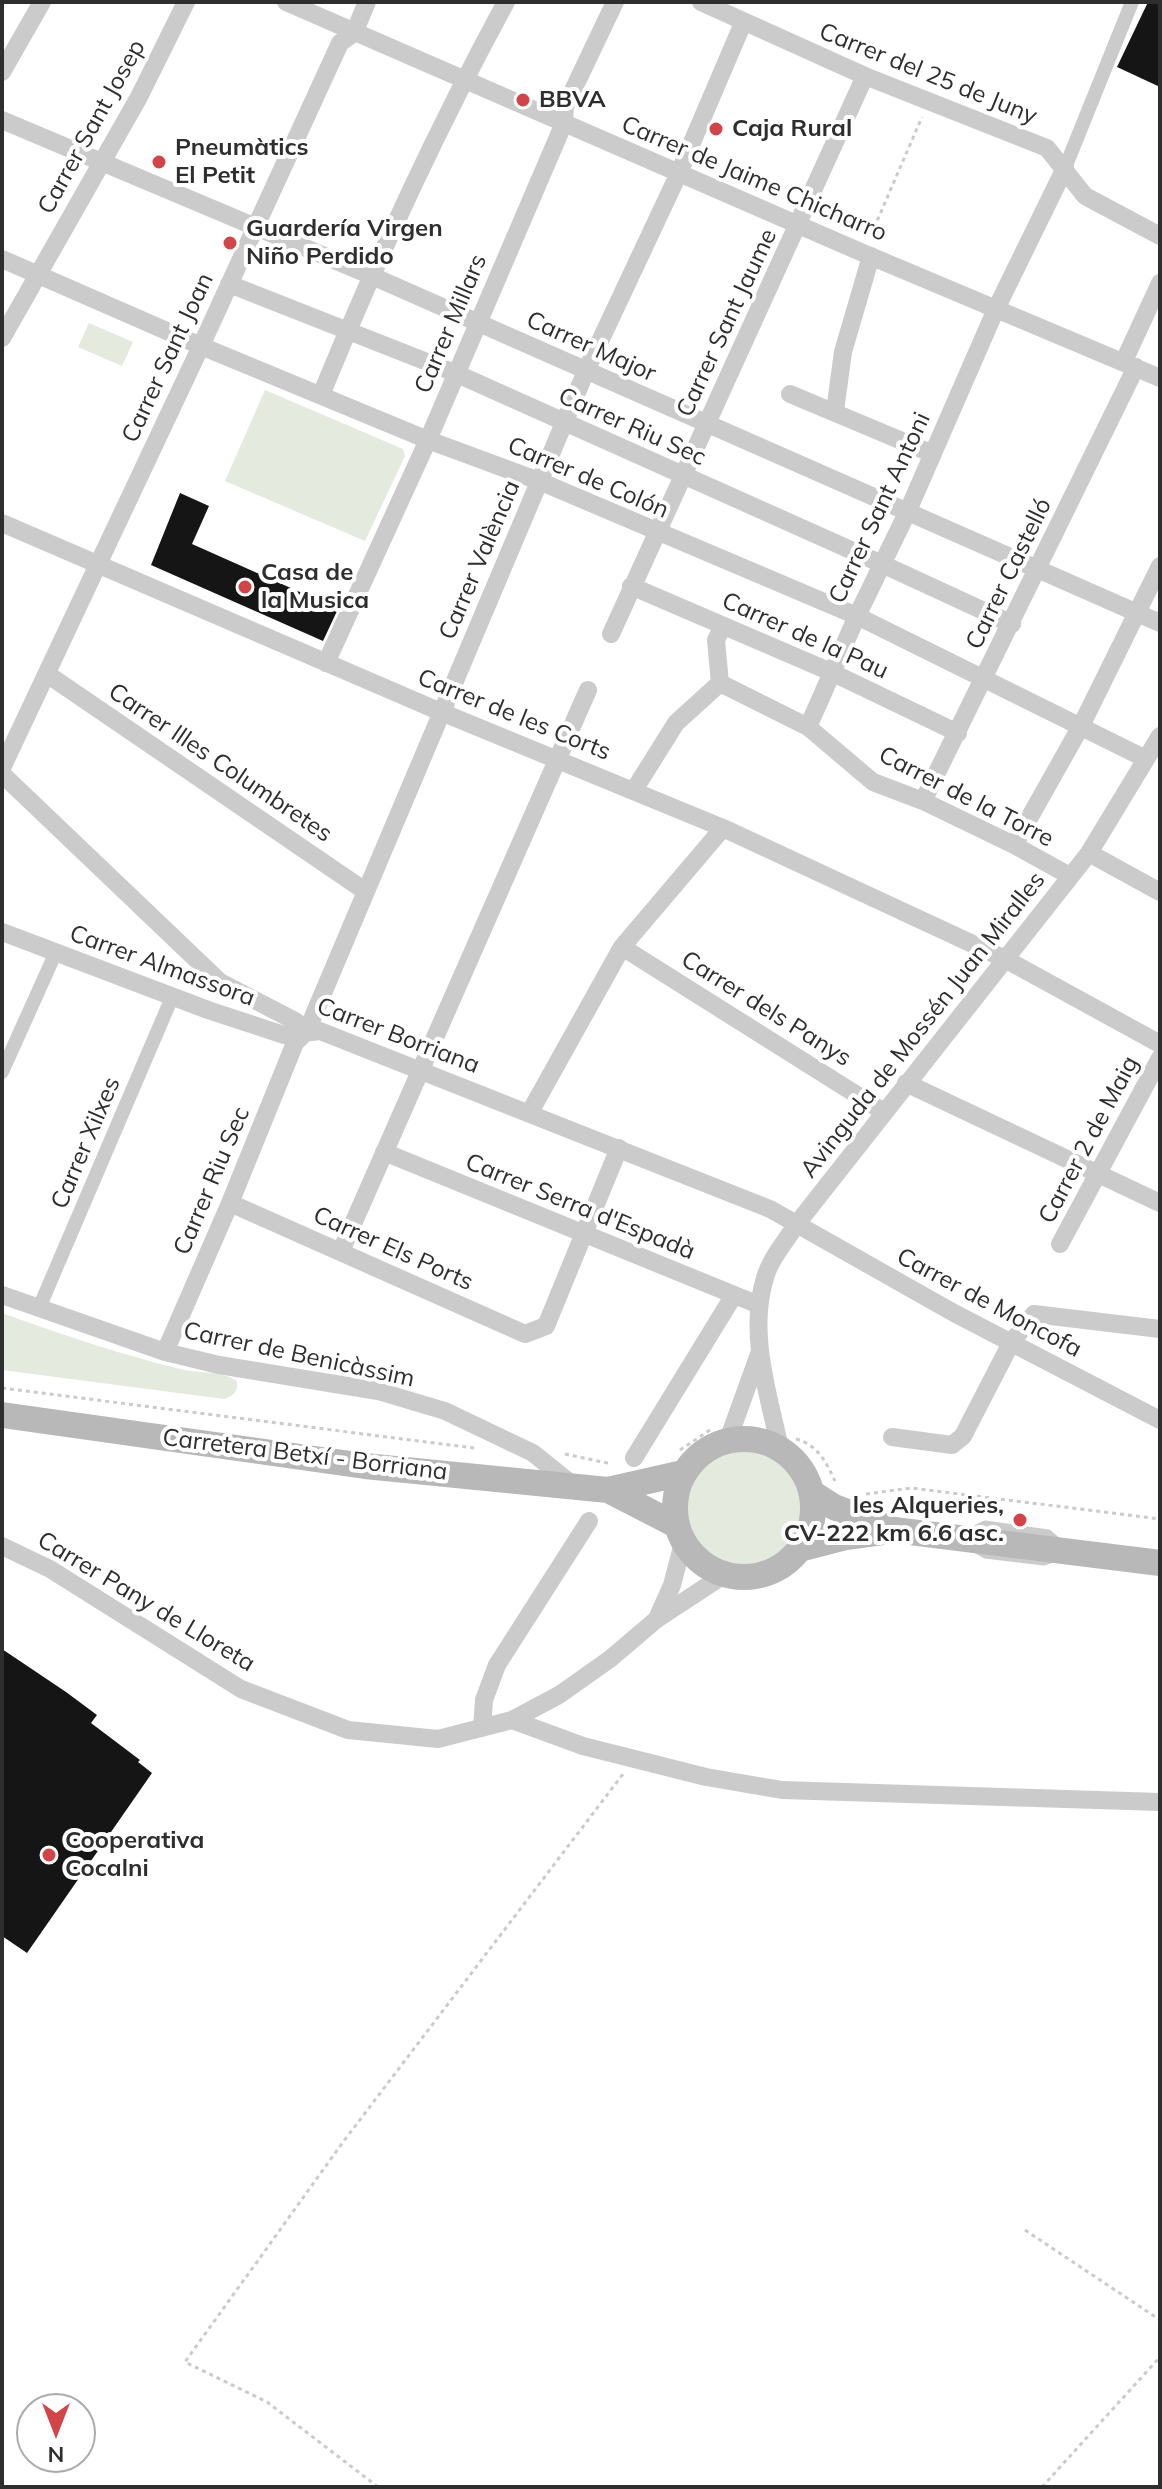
<!DOCTYPE html>
<meta charset="utf-8">
<style>
body{margin:0}
#map{position:relative;width:1162px;height:2489px;overflow:hidden;background:#fff;font-family:Mulish,sans-serif}
canvas{display:block}
.frame{position:absolute;inset:0;border:4px solid #2e2e2e;pointer-events:none}
.north{position:absolute;left:16px;top:2393px;width:80px;height:80px;box-sizing:border-box;background:#fff;border:2px solid #ababab;border-radius:50%;rotate:180deg;font-size:22px;font-weight:700;line-height:32px;text-align:center;color:#2e2e2e}
.north::after{content:'';display:block;margin:auto;width:28px;height:36px;background:#d14549;clip-path:polygon(50% 0,100% 100%,50% 72%,0 100%)}
</style>
<div id="map">
<canvas width="1162" height="2489"></canvas>
<div class="frame"></div>
<div class="north">N</div>
</div>
<script>
const ctx = document.querySelector('canvas').getContext('2d');
ctx.lineJoin = 'round';
function fillPath(path, color) { ctx.fillStyle = color; ctx.fill(path, 'evenodd'); }
function stroke(path, color, width, dash) { ctx.strokeStyle = color; ctx.lineWidth = width; ctx.lineCap = dash ? 'butt' : 'round'; ctx.setLineDash(dash || []); ctx.stroke(path); }
function drawText(font, color, halo, rows, align = 'center') {
  ctx.font = font + ' Mulish,sans-serif'; ctx.lineWidth = 8; ctx.setLineDash([]); ctx.textBaseline = 'middle'; ctx.strokeStyle = halo; ctx.fillStyle = color; for (const [text, x, y, turn = 0] of rows) {
    ctx.save(); ctx.translate(x, y); ctx.rotate((+turn || 0) * Math.PI / 180); ctx.textAlign = isNaN(turn) ? turn : align; if (halo) ctx.strokeText(text, 0, 0); ctx.fillText(text, 0, 0); ctx.restore();
  }
}
fillPath(new Path2D(`
 M89,323l44,19 -11,24 -44,-19z
 M265,390l138,59 2,7 -40,85 -140,-60z
 M2,1313c61,22 120,42 182,57 15,3 43,1 53,12 1,10 -4,14 -13,17l-222,-29z
 M687 1509a58 58 0 1 1 116 0a58 58 0 1 1-116 0Z`), '#e4eade');
fillPath(new Path2D(`
 M1148,2h12v85l-43,-20z
 M180,493l29,13 -17,38 146,65 -15,32 -172,-76z
 M2,1649l64,43 31,23 -6,8 49,37 -2,2 14,11 -125,180 -25,-17z`), '#151515');
stroke(new Path2D(`
 M871,235l51,-118
 M2,1388l472,60
 M796,1439c22,6 30,23 39,42
 M680,1450l30,-20
 M565,1454l47,10
 M866,1494l45,-6 249,31
 M1025,2230l135,90
 M378,2487l-111,-85 -82,-40 158,-220 280,-368
 M1042,2487l118,-130`), '#cbcbcb', 3, [4, 4]);
stroke(new Path2D(`
 M985,1525l63,9 21,18 -25,9 -59,-7 -27,-16z`), '#cbcbcb', 9);
stroke(new Path2D(`
 M1065,168l67,-166
 M2,1072l54,-120
 M39,1308l134,-313`), '#cbcbcb', 14);
stroke(new Path2D(`
 M286,2l577,251 297,125
 M701,2l164,74 182,72 38,48 75,40
 M2,72l40,-70
 M2,120l370,156 788,347
 M2,259l199,87 227,94 111,41 318,135 289,143
 M229,284l226,89 427,191 130,60
 M2,338l137,-241 47,-95
 M1124,361l36,-78
 M790,394l143,60
 M321,395c55,-134 116,-266 185,-393
 M835,411l8,-59 28,-96
 M2,523l439,189 282,116 282,131 155,85
 M631,586l200,86 127,61
 M611,634l254,-558
 M326,663l102,-223 136,-317 1,-16 50,-105
 M47,674l318,217
 M720,683l-4,-43 7,-14
 M808,727l49,-111 50,-103 89,-204 69,-141
 M2,768l199,-422 139,-303 14,-10 13,-31
 M2,774l218,208 75,39 12,10
 M634,790l42,-67 44,-40 88,44 65,55 50,19 91,44 56,31
 M923,801l213,-434
 M1014,845l67,-119 79,-160
 M1089,853l71,39
 M2,932l206,78 76,25 36,-4 450,178 184,104 206,107
 M622,947l262,165
 M906,1083l254,120
 M530,1112l92,-165 101,-119
 M384,1152l375,153
 M230,1203l295,131 21,-8 73,-178
 M1060,1244l100,-186
 M341,1251l247,-561
 M2,1295l163,57 54,13 159,26 67,20 88,42 41,33
 M165,1352l65,-149 65,-160 12,-12 279,-660 93,-198 64,-150
 M892,1437l60,8 11,-9 48,-93 23,-29 126,15
 M728,1440l31,-86
 M780,1448c-12,-55 -32,-115 -15,-170 5,-19 21,-37 31,-53l293,-372 71,-117
 M634,1458l100,-163
 M2,1546l48,23 191,120 107,41 90,9 74,-19 47,-25 51,-36 47,-40 67,-44
 M657,1619l15,-34 11,-42
 M512,1720l71,26 123,31 76,13 378,12
 M482,1728l2,-28 13,-35 92,-144`), '#cbcbcb', 18);
stroke(new Path2D(`
 M2,1415l363,51 243,24 75,-17
 M675 1508a69 69 0 1 1 138 0a69 69 0 1 1-138 0Z
 M608,1490l68,35
 M812,1493l22,14 60,23 266,33
 M800,1549l46,-12 44,-6`), '#b8b8b8', 26);
for (const [x, y, r, color] of [
 [523,100,8,"#d14549"],
 [716,129,8,"#d14549"],
 [159,162,8,"#d14549"],
 [230,243,8,"#d14549"],
 [245,587,8,"#d14549"],
 [1020,1520,8,"#d14549"],
 [49,1855,8,"#d14549"]
]) { const dot = new Path2D(); dot.arc(x, y, r, 0, 2 * Math.PI); ctx.fillStyle = color; ctx.fill(dot); stroke(dot, '#fff', 3); }
drawText('24px', '#2e2e2e', '#fff', [
 ["Carrer del 25 de Juny",928,74,22],
 ["Carrer Sant Josep",92,127,-61],
 ["Carrer de Jaime Chicharro",754,179,23],
 ["Carrer Sant Jaume",727,323,-65],
 ["Carrer Millars",451,324,-67],
 ["Carrer Major",591,347,24],
 ["Carrer Sant Joan",168,358,-65],
 ["Carrer Riu Sec",632,427,24],
 ["Carrer de Colón",588,478,23],
 ["Carrer Sant Antoni",880,508,-65],
 ["Carrer València",480,560,-67],
 ["Carrer Castelló",1009,574,-64],
 ["Carrer de la Pau",805,636,24],
 ["Carrer de les Corts",514,715,22],
 ["Carrer Illes Columbretes",220,763,34],
 ["Carrer de la Torre",966,797,27],
 ["Carrer Almassora",162,966,20],
 ["Carrer dels Panys",766,1009,32],
 ["Avinguda de Mossén Juan Miralles",923,1025,-52],
 ["Carrer Borriana",398,1036,21],
 ["Carrer 2 de Maig",1089,1140,-62],
 ["Carrer Xilxes",86,1143,-67],
 ["Carrer Riu Sec",212,1181,-67],
 ["Carrer Serra d'Espadà",580,1207,22],
 ["Carrer Els Ports",393,1249,24],
 ["Carrer de Moncofa",989,1303,28],
 ["Carrer de Benicàssim",299,1355,12],
 ["Carretera Betxí - Borriana",305,1455,7],
 ["Carrer Pany de Lloreta",146,1602,31]
]);
drawText('bold 24px', '#2e2e2e', '#fff', [
 ["BBVA",539,100],
 ["Caja Rural",732,129],
 ["Pneumàtics",175,148],
 ["El Petit",175,176],
 ["Guardería Virgen",246,229],
 ["Niño Perdido",246,257],
 ["Casa de",261,573],
 ["la Musica",261,601],
 ["les Alqueries,",1004,1506,"right"],
 ["CV-222 km 6.6 asc.",1004,1534,"right"],
 ["Cooperativa",65,1841],
 ["Cocalni",65,1869]
], 'left');
</script>
